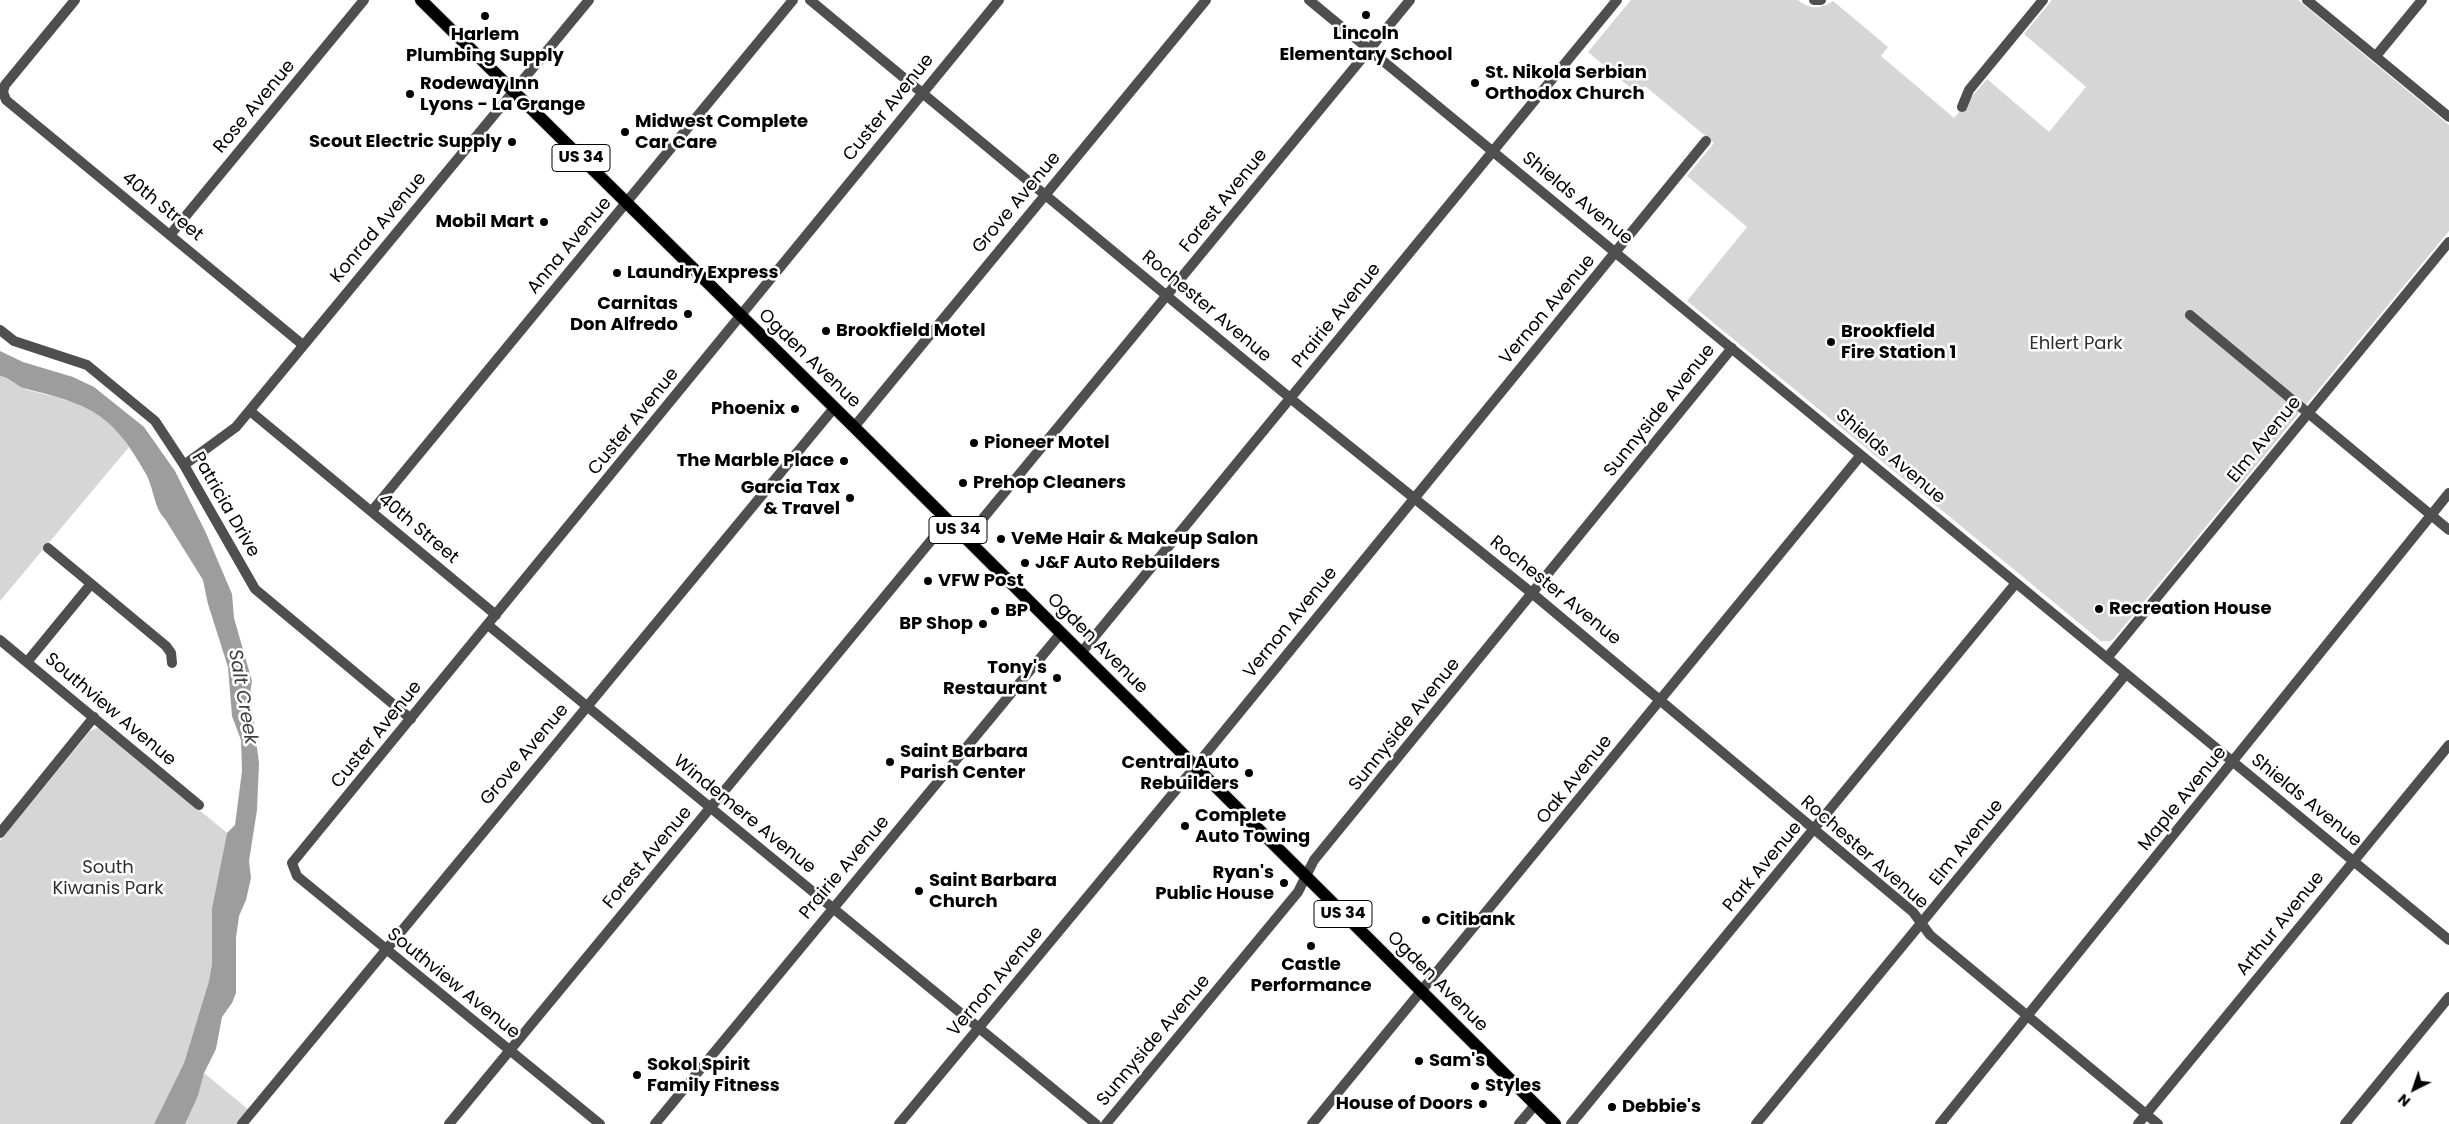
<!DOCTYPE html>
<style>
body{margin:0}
#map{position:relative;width:2449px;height:1124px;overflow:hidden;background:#fff;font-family:Poppins,sans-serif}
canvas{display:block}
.north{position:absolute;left:2389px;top:1064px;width:50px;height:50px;-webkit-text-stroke:4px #fff;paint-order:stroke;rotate:221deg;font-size:14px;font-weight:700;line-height:20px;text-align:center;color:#000}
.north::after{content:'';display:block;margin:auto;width:18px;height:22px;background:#000;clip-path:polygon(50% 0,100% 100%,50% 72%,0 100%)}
</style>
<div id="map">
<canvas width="2449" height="1124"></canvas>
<div class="north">N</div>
</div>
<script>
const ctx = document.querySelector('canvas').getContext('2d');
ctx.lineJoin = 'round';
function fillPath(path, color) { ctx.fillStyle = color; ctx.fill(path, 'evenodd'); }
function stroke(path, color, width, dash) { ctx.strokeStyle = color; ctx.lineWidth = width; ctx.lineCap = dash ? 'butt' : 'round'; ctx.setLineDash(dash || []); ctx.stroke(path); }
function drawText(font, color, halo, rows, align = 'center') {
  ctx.font = font + ' Poppins,sans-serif'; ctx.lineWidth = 5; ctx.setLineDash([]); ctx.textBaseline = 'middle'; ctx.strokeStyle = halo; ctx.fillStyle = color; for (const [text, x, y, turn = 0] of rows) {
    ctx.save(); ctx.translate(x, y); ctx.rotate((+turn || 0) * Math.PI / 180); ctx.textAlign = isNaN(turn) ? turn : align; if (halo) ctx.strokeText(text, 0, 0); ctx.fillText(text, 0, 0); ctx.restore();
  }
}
fillPath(new Path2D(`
 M1631,0h167c12,10 22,9 35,1l55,46 -7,9 73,62 33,-39 62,53 37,-45 -62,-53 28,-34h246l151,125v106l-334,406 -4,4h-10l-414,-340 60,-74 -60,-51 27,-33 -69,-57 -7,8 -50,-42z
 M0,376c11,2 18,11 28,14 42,11 75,15 101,57l-129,154z
 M97,728l5,1 125,104 -15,75v55l-3,18 -25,82 -30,61h-154v-283l90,-110z
 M204,1073l45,37 -11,14h-53l13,-28z`), '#d6d6d6');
fillPath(new Path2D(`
 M0,351l23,11 50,15 21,10 50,40 31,44 31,62 26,61 2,24 18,63 -2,13 9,69 -2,47 -8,51 2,17 -5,22 -7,16 -3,22v55l-4,10 -10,14 -6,32 -12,24 -6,23 -13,28h-31l30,-61 25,-82 3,-18v-55l15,-75 8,-8 7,-54 -1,-31 -9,-24 -4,-49 -20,-63 -5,-24 -38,-61c-11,-11 -11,-30 -19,-45 -33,-60 -55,-69 -119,-85 -10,-2 -16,-11 -27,-13z`), '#9d9d9d');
const major = new Path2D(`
 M421,0l433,427 701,697`);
stroke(major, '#dbdbdb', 14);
stroke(new Path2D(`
 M75,0l-70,85 -2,7 3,8 297,245
 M810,0l491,407 232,187 380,318 17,23 228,189
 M1309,0l1140,940
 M1814,0h7
 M2307,0l142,117
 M2376,56l46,-56
 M1962,107l7,-17 74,-90
 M170,235l194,-235
 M2190,315l259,215
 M0,330l14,11 73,24 68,56 29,44 71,124 156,130
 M250,411l246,204
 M854,427l352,-427
 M184,465l52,-38 353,-427
 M372,511l421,-511
 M966,539l444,-539
 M48,548l118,98 5,7 1,10
 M488,625l608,499
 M0,640l199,165
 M1081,653l536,-653
 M2107,658l342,-416
 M27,662l64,-78
 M0,833l94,-116
 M242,1124l592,-716
 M449,1124l499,-604
 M600,1124l-303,-248 -5,-13 707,-863
 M655,1124l406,-491
 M899,1124l296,-357 511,-626
 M1106,1124l192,-232 16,-32 418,-512
 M1312,1124l549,-669
 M1519,1124l16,-19
 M1571,1124l445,-541
 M1756,1124l370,-450
 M1940,1124l509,-631
 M2138,1124l311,-379
 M2345,1124l104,-127`), '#4f4f4f', 10);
stroke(major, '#000', 12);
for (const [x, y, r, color] of [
 [1366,15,5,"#000"],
 [485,16,5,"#000"],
 [1475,83,5,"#000"],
 [410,94,5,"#000"],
 [625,132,5,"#000"],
 [512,142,5,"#000"],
 [544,222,5,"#000"],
 [617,273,5,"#000"],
 [688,314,5,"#000"],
 [826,331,5,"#000"],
 [1831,342,5,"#000"],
 [795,409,5,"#000"],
 [974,443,5,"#000"],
 [844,461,5,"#000"],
 [963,483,5,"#000"],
 [850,498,5,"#000"],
 [1001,539,5,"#000"],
 [1025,563,5,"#000"],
 [928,581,5,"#000"],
 [2099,609,5,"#000"],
 [995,611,5,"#000"],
 [983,624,5,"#000"],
 [1057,678,5,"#000"],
 [890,762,5,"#000"],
 [1249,773,5,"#000"],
 [1185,826,5,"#000"],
 [1284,883,5,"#000"],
 [919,891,5,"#000"],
 [1426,920,5,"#000"],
 [1311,946,5,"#000"],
 [1419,1061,5,"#000"],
 [637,1075,5,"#000"],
 [1475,1086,5,"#000"],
 [1483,1104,5,"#000"],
 [1612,1107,5,"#000"]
]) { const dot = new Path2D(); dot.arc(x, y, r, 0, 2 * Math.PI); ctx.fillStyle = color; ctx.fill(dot); stroke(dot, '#fff', 2); }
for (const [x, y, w] of [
 [581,158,58],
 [958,530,58],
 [1343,914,58]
]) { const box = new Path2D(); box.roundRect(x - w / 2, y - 13.5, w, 27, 4); ctx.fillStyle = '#fff'; ctx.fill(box); stroke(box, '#000', 1); }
drawText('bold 16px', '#000', null, [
 ["US 34",581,158],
 ["US 34",958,530],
 ["US 34",1343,914]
]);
drawText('bold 18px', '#000', '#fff', [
 ["Lincoln",1366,34,"center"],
 ["Elementary School",1366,55,"center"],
 ["Harlem",485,35,"center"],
 ["Plumbing Supply",485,56,"center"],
 ["St. Nikola Serbian",1485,73],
 ["Orthodox Church",1485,94],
 ["Rodeway Inn",420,84],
 ["Lyons - La Grange",420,105],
 ["Midwest Complete",635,122],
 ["Car Care",635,143],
 ["Scout Electric Supply",502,142,"right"],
 ["Mobil Mart",534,222,"right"],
 ["Laundry Express",627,273],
 ["Carnitas",678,304,"right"],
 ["Don Alfredo",678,325,"right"],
 ["Brookfield Motel",836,331],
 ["Brookfield",1841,332],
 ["Fire Station 1",1841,353],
 ["Phoenix",785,409,"right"],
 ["Pioneer Motel",984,443],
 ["The Marble Place",834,461,"right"],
 ["Prehop Cleaners",973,483],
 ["Garcia Tax",840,488,"right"],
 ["& Travel",840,509,"right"],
 ["VeMe Hair & Makeup Salon",1011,539],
 ["J&F Auto Rebuilders",1035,563],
 ["VFW Post",938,581],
 ["Recreation House",2109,609],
 ["BP",1005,611],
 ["BP Shop",973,624,"right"],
 ["Tony's",1047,668,"right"],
 ["Restaurant",1047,689,"right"],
 ["Saint Barbara",900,752],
 ["Parish Center",900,773],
 ["Central Auto",1239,763,"right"],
 ["Rebuilders",1239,784,"right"],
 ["Complete",1195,816],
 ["Auto Towing",1195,837],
 ["Ryan's",1274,873,"right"],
 ["Public House",1274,894,"right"],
 ["Saint Barbara",929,881],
 ["Church",929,902],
 ["Citibank",1436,920],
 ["Castle",1311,965,"center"],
 ["Performance",1311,986,"center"],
 ["Sam's",1429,1061],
 ["Sokol Spirit",647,1065],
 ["Family Fitness",647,1086],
 ["Styles",1485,1086],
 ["House of Doors",1473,1104,"right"],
 ["Debbie's",1622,1107]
], 'left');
drawText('18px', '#000', '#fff', [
 ["Rose Avenue",255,107,-50],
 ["Custer Avenue",889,108,-51],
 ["Shields Avenue",1577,199,39],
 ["Forest Avenue",1224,201,-51],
 ["Grove Avenue",1017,203,-50],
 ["40th Street",162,207,39],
 ["Konrad Avenue",379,228,-50],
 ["Anna Avenue",570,246,-50],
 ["Rochester Avenue",1206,307,40],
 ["Vernon Avenue",1548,310,-50],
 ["Prairie Avenue",1337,316,-51],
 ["Ogden Avenue",809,359,44],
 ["Sunnyside Avenue",1660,411,-51],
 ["Custer Avenue",634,422,-51],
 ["Elm Avenue",2265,440,-51],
 ["Shields Avenue",1890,457,40],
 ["Patricia Drive",225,505,60],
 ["40th Street",418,529,40],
 ["Rochester Avenue",1555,591,39],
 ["Vernon Avenue",1291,623,-51],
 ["Ogden Avenue",1097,644,45],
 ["Southview Avenue",110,710,40],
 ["Sunnyside Avenue",1405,725,-51],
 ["Custer Avenue",377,735,-51],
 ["Grove Avenue",525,755,-50],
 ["Oak Avenue",1575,780,-51],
 ["Maple Avenue",2183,799,-51],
 ["Shields Avenue",2306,801,39],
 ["Windemere Avenue",744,815,39],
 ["Elm Avenue",1967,843,-51],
 ["Rochester Avenue",1864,853,41],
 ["Forest Avenue",648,858,-50],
 ["Park Avenue",1763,867,-50],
 ["Prairie Avenue",845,868,-50],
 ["Arthur Avenue",2281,924,-51],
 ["Vernon Avenue",996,982,-50],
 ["Ogden Avenue",1437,982,45],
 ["Southview Avenue",453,984,39],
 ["Sunnyside Avenue",1154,1041,-50]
]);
drawText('18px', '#2d2d2d', '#fff', [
 ["Ehlert Park",2076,344],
 ["South",108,868],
 ["Kiwanis Park",108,889]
]);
drawText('italic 19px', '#3e3e3e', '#fff', [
 ["Salt Creek",242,697,80]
]);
</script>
